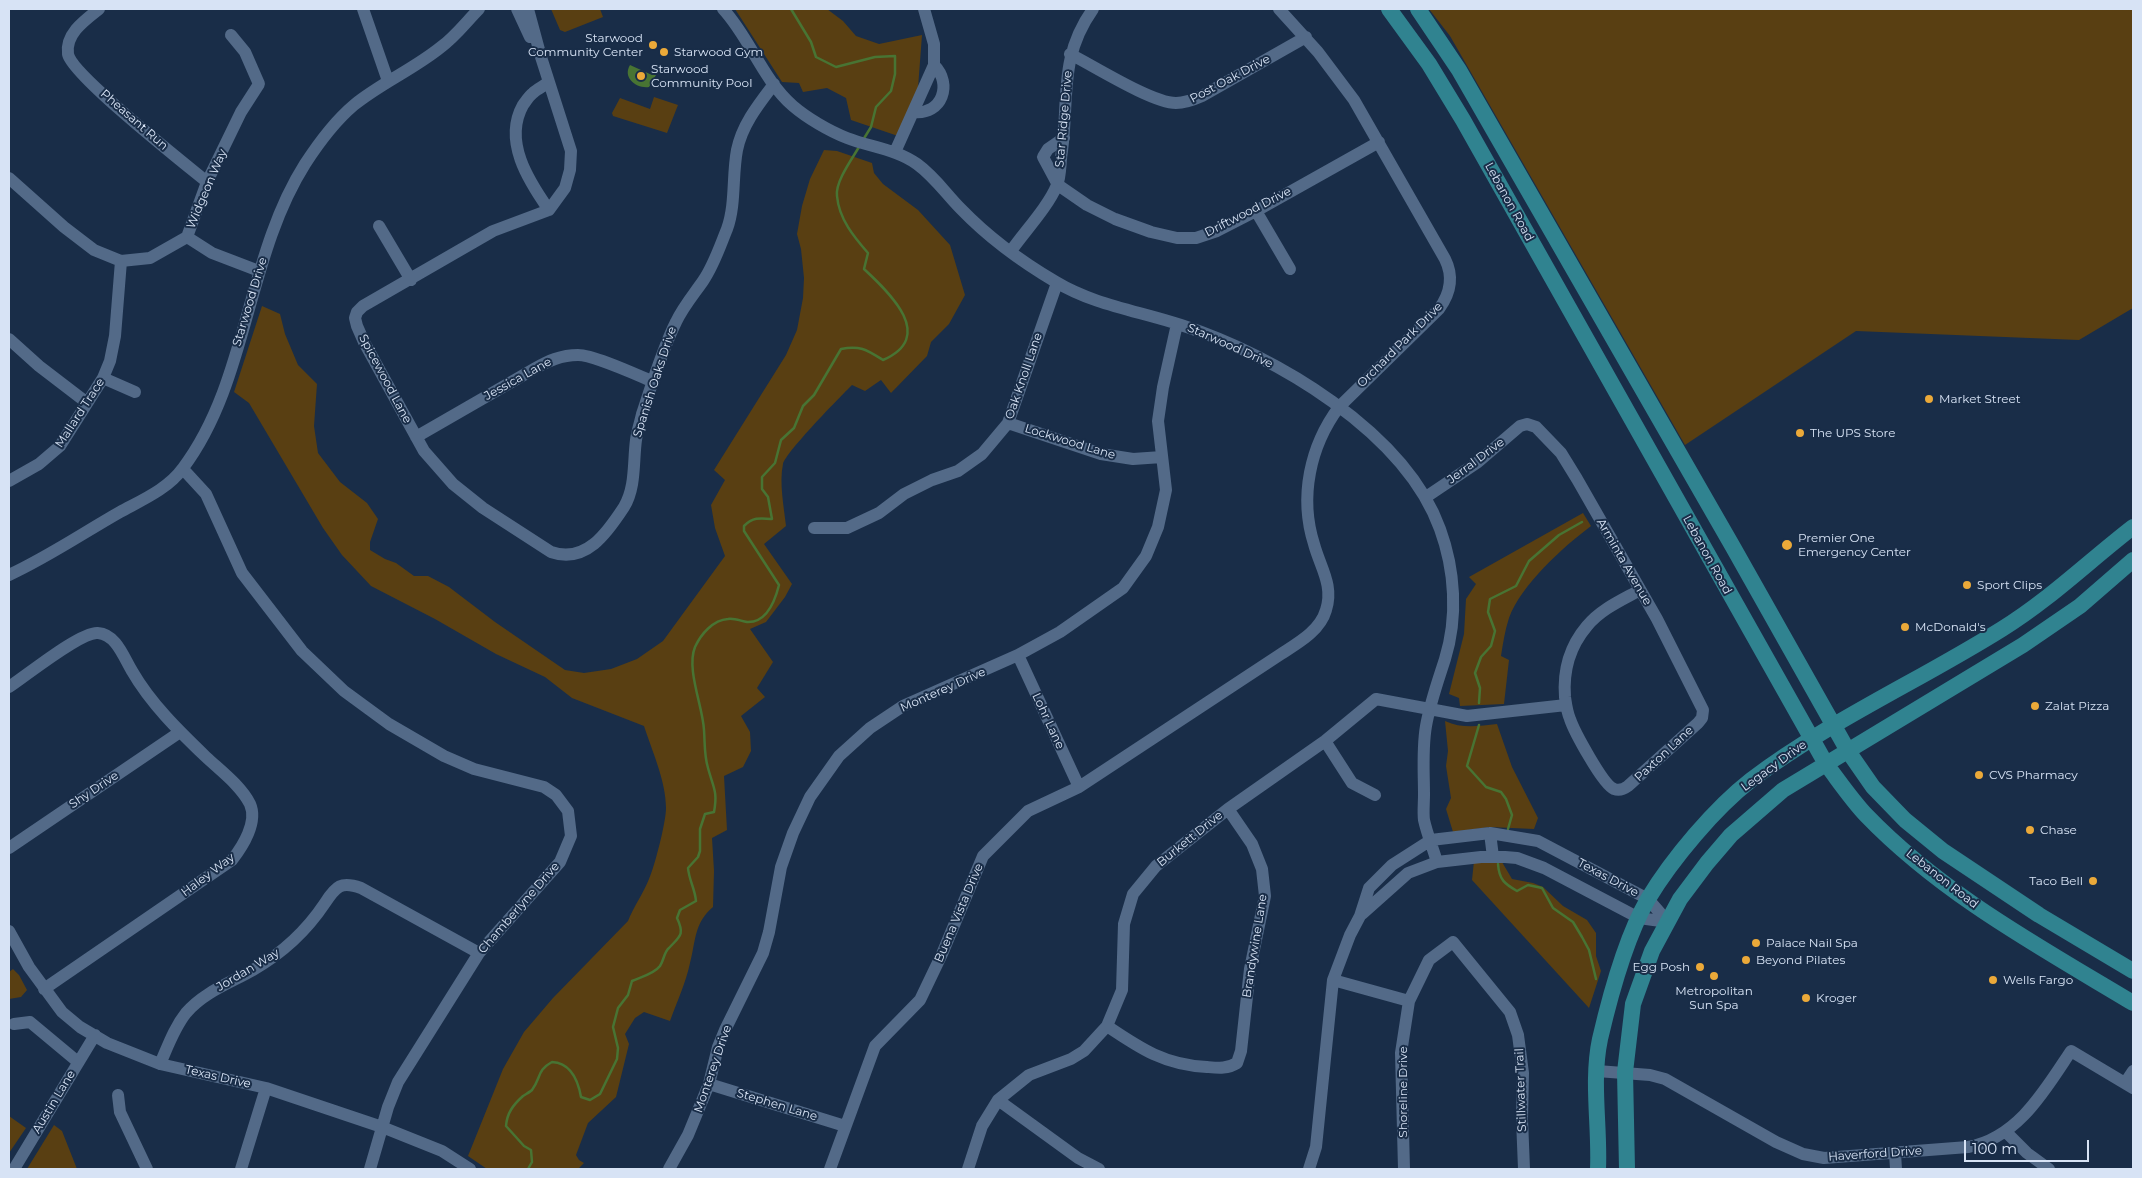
<!DOCTYPE html>
<style>
body{margin:0}
#map{position:relative;width:2142px;height:1178px;overflow:hidden;background:#192d48;font-family:Montserrat,sans-serif}
canvas{display:block}
.frame{position:absolute;inset:0;border:10px solid #d7e3f5;pointer-events:none}
.scale{position:absolute;left:1964px;top:1140px;width:125px;height:22px;box-sizing:border-box;border:2px solid #d7e3f5;border-top:0;padding-left:6px;font-size:15px;line-height:18px;white-space:nowrap;color:#d7e3f5;-webkit-text-stroke:4px #192d48;paint-order:stroke}
</style>
<div id="map">
<canvas width="2142" height="1178"></canvas>
<div class="frame"></div>
<div class="scale">100 m</div>
</div>
<script>
const ctx = document.querySelector('canvas').getContext('2d');
ctx.lineJoin = 'round';
function fillPath(path, color) { ctx.fillStyle = color; ctx.fill(path, 'evenodd'); }
function stroke(path, color, width, dash) { ctx.strokeStyle = color; ctx.lineWidth = width; ctx.lineCap = dash ? 'butt' : 'round'; ctx.setLineDash(dash || []); ctx.stroke(path); }
function drawText(font, color, halo, rows, align = 'center') {
  ctx.font = font + ' Montserrat,sans-serif'; ctx.lineWidth = 4; ctx.setLineDash([]); ctx.textBaseline = 'middle'; ctx.strokeStyle = halo; ctx.fillStyle = color; for (const [text, x, y, turn = 0] of rows) {
    ctx.save(); ctx.translate(x, y); ctx.rotate((+turn || 0) * Math.PI / 180); ctx.textAlign = isNaN(turn) ? turn : align; if (halo) ctx.strokeText(text, 0, 0); ctx.fillText(text, 0, 0); ctx.restore();
  }
}
fillPath(new Path2D(`
 M551,9h49l3,8 -38,15 -5,-2z
 M735,9h92l16,12 13,15 23,8 43,-9 -4,53 -20,48 -47,-16 -5,-22 -19,-10 -24,4 -4,-9 -17,-1z
 M1429,9h704v299l-54,32 -223,-9 -171,114 -235,-409z
 M654,97l24,8 -11,28 -54,-17 -1,-3 8,-15 30,11z
 M824,150l13,1 35,12 2,10 9,11 35,26 32,35 15,50 -16,29 -18,18 -4,14 -36,37 -10,-13 -16,11 -13,-6c-12,12 -66,67 -69,79 -4,19 1,43 3,62l-22,18 28,40 -7,13 -19,25 -16,7 23,33 -16,26 8,9 -24,19 9,16 1,19 -8,16 -19,9 3,54 -15,8 2,33 -1,36c-19,16 -17,33 -23,56 -4,19 -13,39 -20,58l-26,-9 -9,6 -10,16 4,10 -13,53 -28,26 -12,32 3,5 5,3 -6,6h-91l-19,-13 35,-87 21,-37 29,-34 75,-77c6,-15 15,-27 21,-42 6,-14 17,-57 17,-71 0,-27 -14,-57 -22,-82l-72,-28 -27,-21 -49,-23 -61,-35 -64,-33 -29,-31 -19,-27 -74,-125 -15,-11 28,-86 18,8 5,20 13,31 19,19 -3,42 4,27 22,29 27,21 11,16 -8,23v8l15,9 11,4 18,13h14l21,11 46,35 70,48 19,3 27,-4 26,-10 26,-18 62,-85 -10,-28 -4,-23 14,-25 -11,-10 72,-115 11,-25 6,-32 1,-20 -3,-29 -4,-15 5,-28 8,-27z
 M1583,513l8,13c-28,21 -70,59 -82,92 -4,12 -6,25 -8,38l8,4 -5,44 -44,2 -1,-8 -10,-4 15,-60 2,-35 10,-15 -7,-7z
 M1445,721c17,8 34,5 52,3l15,43 26,51 -4,11 -44,-2 -37,5 -7,-23 5,-11 -5,-32 2,-15z
 M1474,861l28,1 10,17 21,4 10,4 20,19 24,14 9,13v23l5,15 -12,37 -117,-128z
 M13,969l6,6 8,15 -6,7 -12,2v-27z
 M9,1116l17,12 -17,25z
 M54,1125l8,6 15,38h-50z`), '#593f12');
fillPath(new Path2D(`
 M630,65l22,10h4l-7,12c-12,2 -27,-9 -19,-22z`), '#487433');
stroke(new Path2D(`
 M791,9l20,33 5,15 20,10 39,-10 20,-1v18l-4,17 -15,16 -5,20 -8,13
 M1479,703l1,-15 -5,-15 6,-16 10,-11 4,-15 -7,-19 2,-13 26,-13 13,-25 30,-26 23,-13
 M1479,725l-12,41 19,21 15,5 5,7 6,16 -4,14
 M1498,864c1,16 7,20 19,27l11,-6 14,3 11,20 20,14 9,15 7,13 7,29
 M528,1169l4,-7 -1,-12 -7,-4 -18,-20c1,-13 7,-21 17,-30 3,-2 7,-4 9,-6 9,-12 5,-20 20,-28 19,1 26,18 29,35l9,3 10,-6 17,-35 1,-11 -5,-21 5,-19 10,-13 4,-14c9,-4 22,-7 28,-15 4,-6 4,-14 9,-18 11,-12 16,-13 8,-30l3,-8 16,-9c-1,-12 -7,-21 -8,-33l10,-11 2,-6v-22l5,-15 9,-2c4,-21 -1,-25 -6,-44 -4,-13 -3,-25 -4,-38 -1,-23 -18,-61 -9,-83 6,-13 18,-27 33,-28 6,-1 13,2 19,3 20,1 28,-21 32,-37l-35,-54v-5c9,-9 16,-8 28,-7l-4,-22 -6,-8v-12l13,-14 6,-23 13,-12 9,-22 11,-11 27,-46c19,-4 26,1 42,11 53,-23 8,-66 -19,-91l4,-16c-14,-16 -29,-34 -31,-57 -2,-14 15,-37 22,-49`), '#487433', 2.5);
stroke(new Path2D(`
 M99,9c-14,11 -34,25 -31,45 3,20 117,110 139,128
 M363,9l25,72
 M517,9l13,28
 M528,9l13,48 30,94 -1,19 -5,18 -16,22 -56,21 -130,75 -6,6 -2,6 2,8 7,16 60,109 29,33 30,24 68,44c35,12 56,-19 73,-45 12,-20 9,-45 12,-67 1,-8 4,-17 6,-26 10,-30 20,-64 34,-92 7,-15 18,-28 27,-41 11,-16 17,-35 24,-52 9,-25 5,-53 10,-79 5,-25 21,-45 37,-66
 M723,9c27,29 39,70 70,97 14,12 36,25 54,32 23,9 49,11 70,26 18,13 29,30 44,45 27,28 61,53 95,73 38,23 83,29 125,43 94,30 224,107 259,204 15,41 18,88 5,130 -7,22 -15,44 -19,67 -4,23 -2,46 -2,69 0,8 -1,17 0,25 3,14 9,28 13,42
 M1070,54c24,12 82,49 106,49 9,0 17,-3 26,-7l104,-59
 M914,112c28,3 39,-28 20,-47
 M1064,138l-16,11 -5,8 15,28 29,20 28,14 36,13 26,6h19l21,-7 39,-20 123,-69
 M895,152l39,-87v-21l-10,-35
 M9,178l55,49 30,23 27,11 29,-3 37,-21 20,-55 34,-70 18,-28 -14,-32 -14,-17
 M549,210c-21,-30 -46,-69 -26,-105 3,-4 6,-9 10,-12 4,-4 11,-7 16,-11
 M1256,211l34,58
 M379,226l32,54
 M187,237l25,16 47,18
 M1011,251c14,-20 37,-44 46,-66 4,-9 3,-23 5,-34 7,-54 -3,-94 31,-142
 M9,339l30,27 47,36
 M103,378l32,14
 M1008,423l93,31 32,5 29,-2
 M416,437l118,-68c14,-8 27,-14 44,-14 16,0 59,20 76,27
 M183,469l23,25 36,79 60,78 42,40 45,33 55,32 30,13 70,18 12,8 12,16 3,25 -11,26 -81,91 -81,129 -10,25 -18,62
 M9,481l30,-17 21,-18 43,-68 7,-17 5,-25 6,-75
 M1426,497l52,-35 42,-36 7,-2 9,3 25,26 16,26 80,140 46,91 -1,8 -4,5 -70,63c-4,3 -9,5 -14,3 -11,-4 -40,-58 -44,-70 -3,-7 -4,-15 -5,-22 -2,-26 5,-51 22,-71 14,-17 35,-26 53,-36
 M814,528h33l32,-15 25,-19 28,-14 26,-9 24,-17 26,-31 49,-140
 M9,575c39,-18 74,-42 111,-63 22,-12 48,-23 63,-44 65,-86 63,-211 122,-304 13,-20 30,-43 49,-59 27,-22 60,-36 87,-58 14,-10 26,-26 38,-38
 M1018,655l61,132
 M9,687c17,-11 72,-56 89,-54 18,1 26,25 34,38 19,33 47,60 74,86 15,14 35,29 44,47 8,18 -7,42 -18,56l-188,129
 M1325,741l27,42 23,12
 M1490,833l3,24
 M9,848l171,-116
 M1362,914l46,-41 29,-11 44,-5h24l12,1 27,10 95,50 29,4
 M9,931l20,36 33,45 18,15 27,16 53,21 106,24 116,39 60,24 28,18
 M1333,980l76,21
 M14,1024l16,-2 48,40
 M1107,1026c34,23 58,39 100,41 12,1 20,2 30,-4l4,-12 9,-82 15,-73 -3,-27 -10,-25 -24,-35
 M160,1064c8,-18 14,-36 26,-51 18,-21 44,-30 67,-43 28,-16 54,-40 72,-67 11,-17 16,-22 36,-15l118,65
 M1597,1071l53,4 15,4 111,63 27,12 21,4 144,-11c50,-9 77,-57 103,-96l62,37
 M2125,1083l8,-12
 M709,1084l136,42
 M118,1095l2,17 27,57
 M998,1100l80,58 21,11
 M2006,1132l21,21 22,16
 M1895,1153l1,16
 M14,1169l81,-134
 M241,1169l25,-81
 M669,1169l19,-34 21,-51 9,-37 7,-17 38,-77 6,-21 12,-65 12,-34 17,-36 29,-41 31,-28 33,-22 115,-51 42,-23 63,-44 23,-32 12,-29 8,-37 -8,-69 5,-34 14,-63
 M830,1169l45,-123 45,-46 22,-46 41,-98 45,-45 51,-24 202,-133c17,-11 39,-23 45,-44 8,-25 -6,-43 -12,-66 -15,-47 -4,-98 25,-137l100,-98c11,-15 15,-32 6,-50l-91,-159 -36,-48 -39,-43
 M968,1169l14,-43 16,-26 31,-25 42,-16 13,-8 23,-25 15,-36 2,-66 9,-30 23,-28 72,-57 97,-68 51,-42 91,17 99,-11
 M1309,1169l7,-22 17,-167 17,-45 10,-19 9,-28 23,-23 39,-25 59,-7 48,8 110,58 20,23
 M1404,1169l-3,-116 8,-52 20,-41 24,-18 57,70 8,23 5,38 -1,46 2,50`), '#536a88', 12);
stroke(new Path2D(`
 M1389,9l40,55 34,56 363,644c13,17 25,35 40,51 76,79 174,132 267,188
 M1418,9l41,61 274,477 115,204 25,36 32,33 38,31 96,64 94,56
 M1598,1169c2,-43 -7,-87 2,-130 10,-43 26,-102 48,-140 24,-40 67,-91 103,-119 78,-59 168,-99 251,-151 47,-29 87,-68 131,-102
 M1627,1169l-2,-97 8,-68 19,-53 28,-52 27,-36 24,-28 52,-45 240,-145 57,-39 53,-46`), '#308390', 16);
for (const [x, y, r, color] of [
 [653,45,5,"#eba939"],
 [664,52,5,"#eba939"],
 [641,76,5,"#eba939"],
 [1929,399,5,"#eba939"],
 [1800,433,5,"#eba939"],
 [1787,545,6,"#eba939"],
 [1967,585,5,"#eba939"],
 [1905,627,5,"#eba939"],
 [2035,706,5,"#eba939"],
 [1979,775,5,"#eba939"],
 [2030,830,5,"#eba939"],
 [2093,881,5,"#eba939"],
 [1756,943,5,"#eba939"],
 [1746,960,5,"#eba939"],
 [1700,967,5,"#eba939"],
 [1714,976,5,"#eba939"],
 [1993,980,5,"#eba939"],
 [1806,998,5,"#eba939"]
]) { const dot = new Path2D(); dot.arc(x, y, r, 0, 2 * Math.PI); ctx.fillStyle = color; ctx.fill(dot); stroke(dot, '#192d48', 2); }
drawText('12px', '#d7e3f5', '#192d48', [
 ["Starwood",643,38,"right"],
 ["Community Center",643,52,"right"],
 ["Starwood Gym",674,52],
 ["Starwood",651,69],
 ["Community Pool",651,83],
 ["Market Street",1939,399],
 ["The UPS Store",1810,433],
 ["Premier One",1798,538],
 ["Emergency Center",1798,552],
 ["Sport Clips",1977,585],
 ["McDonald's",1915,627],
 ["Zalat Pizza",2045,706],
 ["CVS Pharmacy",1989,775],
 ["Chase",2040,830],
 ["Taco Bell",2083,881,"right"],
 ["Palace Nail Spa",1766,943],
 ["Beyond Pilates",1756,960],
 ["Egg Posh",1690,967,"right"],
 ["Wells Fargo",2003,980],
 ["Metropolitan",1714,991,"center"],
 ["Sun Spa",1714,1005,"center"],
 ["Kroger",1816,998]
], 'left');
drawText('12px', '#d7e3f5', '#192d48', [
 ["Post Oak Drive",1230,79,-28],
 ["Star Ridge Drive",1064,119,-85],
 ["Pheasant Run",134,120,41],
 ["Widgeon Way",207,189,-67],
 ["Lebanon Road",1509,202,61],
 ["Driftwood Drive",1248,212,-27],
 ["Starwood Drive",250,302,-73],
 ["Orchard Park Drive",1400,345,-45],
 ["Starwood Drive",1230,346,24],
 ["Oak Knoll Lane",1024,376,-71],
 ["Spicewood Lane",385,379,62],
 ["Jessica Lane",518,379,-29],
 ["Spanish Oaks Drive",655,382,-72],
 ["Mallard Trace",80,413,-57],
 ["Lockwood Lane",1070,442,17],
 ["Jerral Drive",1476,461,-37],
 ["Lebanon Road",1707,555,61],
 ["Arminta Avenue",1624,562,60],
 ["Monterey Drive",943,690,-24],
 ["Lohr Lane",1048,721,65],
 ["Paxton Lane",1664,754,-43],
 ["Legacy Drive",1774,766,-36],
 ["Shy Drive",94,790,-34],
 ["Burkett Drive",1190,839,-39],
 ["Haley Way",208,875,-37],
 ["Texas Drive",1608,878,28],
 ["Lebanon Road",1942,879,38],
 ["Chamberlyne Drive",519,908,-49],
 ["Buena Vista Drive",959,913,-67],
 ["Brandywine Lane",1255,946,-81],
 ["Jordan Way",248,970,-31],
 ["Monterey Drive",713,1069,-71],
 ["Texas Drive",218,1077,13],
 ["Stillwater Trail",1521,1090,-92],
 ["Shoreline Drive",1403,1092,-90],
 ["Austin Lane",54,1102,-59],
 ["Stephen Lane",777,1105,17],
 ["Haverford Drive",1875,1154,-4]
]);
</script>
